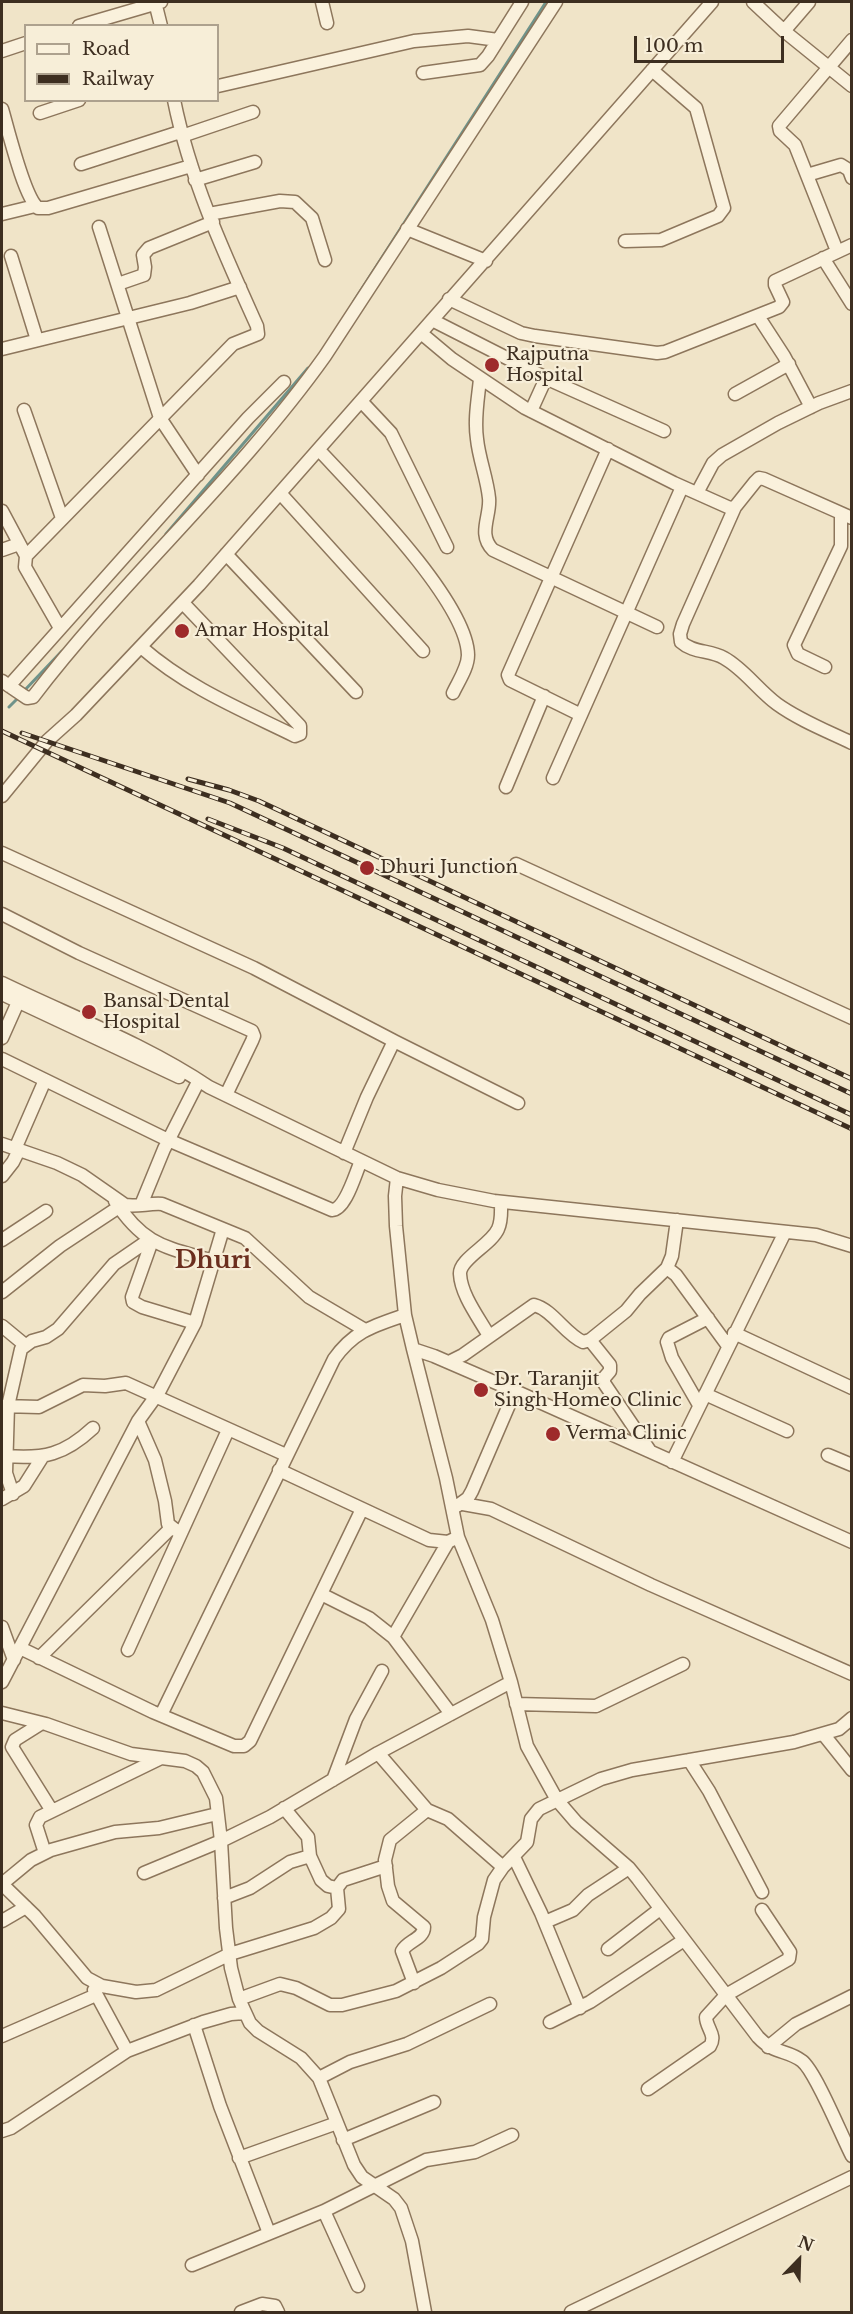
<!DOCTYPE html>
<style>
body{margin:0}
#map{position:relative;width:853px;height:2314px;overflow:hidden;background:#f0e4c8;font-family:"Libre Baskerville",serif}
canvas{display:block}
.frame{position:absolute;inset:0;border:3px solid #3d2e20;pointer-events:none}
.legend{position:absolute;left:24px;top:24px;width:195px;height:78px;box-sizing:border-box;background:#f7eed8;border:2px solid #ada18e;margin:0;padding:8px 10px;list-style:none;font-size:18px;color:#3d2e20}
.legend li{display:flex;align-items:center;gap:12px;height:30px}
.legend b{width:30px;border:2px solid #ada18e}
.north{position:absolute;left:769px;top:2230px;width:60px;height:60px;-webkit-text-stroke:4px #f7eed8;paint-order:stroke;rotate:23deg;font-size:16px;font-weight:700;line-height:24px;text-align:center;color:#3d2e20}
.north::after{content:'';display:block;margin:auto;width:21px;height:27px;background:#3d2e20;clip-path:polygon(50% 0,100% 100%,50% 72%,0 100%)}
.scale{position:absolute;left:634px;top:36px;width:150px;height:27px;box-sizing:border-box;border:3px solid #3d2e20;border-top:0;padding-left:8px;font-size:18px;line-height:21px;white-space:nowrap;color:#3d2e20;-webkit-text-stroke:4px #f7eed8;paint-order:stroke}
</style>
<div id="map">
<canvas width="853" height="2314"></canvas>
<div class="frame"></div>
<ul class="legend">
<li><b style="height:8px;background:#faf1dc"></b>Road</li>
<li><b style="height:8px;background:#3d2e20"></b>Railway</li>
</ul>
<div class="north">N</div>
<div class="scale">100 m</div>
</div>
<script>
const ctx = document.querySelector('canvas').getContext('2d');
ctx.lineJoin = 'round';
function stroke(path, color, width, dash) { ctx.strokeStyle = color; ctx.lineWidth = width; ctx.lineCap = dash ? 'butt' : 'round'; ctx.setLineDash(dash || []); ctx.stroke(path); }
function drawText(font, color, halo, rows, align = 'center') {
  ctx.font = font + ' "Libre Baskerville",serif'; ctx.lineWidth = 4.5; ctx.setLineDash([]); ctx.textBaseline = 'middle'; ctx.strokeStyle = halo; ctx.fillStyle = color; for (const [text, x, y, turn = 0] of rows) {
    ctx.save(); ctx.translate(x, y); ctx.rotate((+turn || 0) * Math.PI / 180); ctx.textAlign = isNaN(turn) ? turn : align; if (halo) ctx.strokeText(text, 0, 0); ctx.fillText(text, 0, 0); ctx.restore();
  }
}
stroke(new Path2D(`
 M354,301l192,-299
 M166,534l142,-166
 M23,692l39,-41
 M9,707l10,-10`), '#6f938a', 3);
const minor = new Path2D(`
 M155,2l6,24
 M322,2l5,21
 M753,2l31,29 68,55
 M79,26l82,-24
 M784,31l25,-29
 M2,51l24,-8
 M423,73l57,-8 8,-9 34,-54
 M218,86l196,-45 54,-5 30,4
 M2,109c6,20 22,88 36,99h10l143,-42
 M40,113l39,-13
 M182,136l71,-24
 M81,164l99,-32
 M807,175l34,-10 8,5 3,8
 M195,180l60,-18
 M2,214l33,-8
 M209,214l71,-13 15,1 17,16 13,42
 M99,227l61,191 38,57
 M407,229l79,32
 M625,241l36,-1 57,-24 6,-8 -28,-100 -44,-38
 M837,251l-42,-106 -15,-14 -1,-5 73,-86
 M11,256l26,84
 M823,258l29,46
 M118,284l26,-9 1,-8 -2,-12 6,-7 64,-26
 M449,299l72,34 14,3 122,17 8,-1 114,-45 4,-5 -8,-17v-4l77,-36
 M758,316l26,40 27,51
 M432,320l120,61 112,50
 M421,333l31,26 73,49 149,75 56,25 5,-1 20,-25 4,-4 5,1 88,39
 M2,349l188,-46 50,-16
 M480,379c-2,20 -6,40 -3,60 2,20 10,39 12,59 2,18 -12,36 4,52l164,77
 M735,394l54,-30
 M361,401l30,32 56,114
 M24,410l38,108
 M531,411l15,-33
 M319,450c38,41 148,151 149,205 0,13 -10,27 -15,38
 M280,493l143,158
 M697,493l16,-30 9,-8 56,-32 41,-20 33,-12
 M735,507l-52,117 -3,10 1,8c12,11 29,8 43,16 20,11 34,32 53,46 22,16 50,27 75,39
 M2,511l24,45
 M2,550l17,-6
 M226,554l130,138
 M60,628l-35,-61 1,-11 207,-212 25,-10 -1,-8c-33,-73 -67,-147 -83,-226
 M141,647c47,41 99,62 154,89l5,-2v-8l-117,-123
 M825,667l-27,-13 -4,-9 47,-99v-32
 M2,681l25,17 6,-1c91,-119 205,-219 292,-341l231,-354
 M9,686l239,-268 36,-36
 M581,715l-71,-35 -2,-5 100,-226
 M553,778l129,-291
 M506,787l38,-91
 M2,796l45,-55 29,-26 123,-130 513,-583
 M2,853l252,115 140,73 -27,56 -23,56
 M516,864l336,154
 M2,914l77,39 173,78 2,5 -2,5 -26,54
 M2,983c68,33 143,61 207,104l188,91 41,12 56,11 322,34 36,11
 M2,994l177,83
 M2,1038l16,-36
 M394,1041l124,62
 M2,1059l166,81 164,70c14,-1 23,-36 29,-49
 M2,1144l55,19 25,12 43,30c13,2 24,-2 37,-1l83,34 64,59 56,33
 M15,1149l30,-69
 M2,1176l11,-14 6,-12
 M397,1178l-2,18 1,30 9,89 8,34 33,129 12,59 34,83 19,62 16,64 30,54 19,22 53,46 9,11 120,158c17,18 28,12 44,24 14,11 40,76 50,95
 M115,1201c29,45 51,46 98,60
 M141,1205l23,-56 33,-65
 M2,1240l44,-29
 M152,1241l-20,56 1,5 9,5 53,16
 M667,1268l9,7 52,71
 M2,1292l58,-46 59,-39
 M2,1326l23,19
 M734,1333l118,55
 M489,1336c-10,-18 -28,-41 -29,-62 -1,-15 31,-29 38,-45 4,-8 3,-18 3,-27
 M590,1340l20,25v6l-6,7v5l46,68
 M413,1349l21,7 81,35 337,151
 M449,1362l14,-7 71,-50c19,5 31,29 49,37l7,-2 36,-29 14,-17 27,-26 5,-12 5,-36
 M705,1394l82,37
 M699,1405l-27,-47 -5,-16 2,-4 39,-20
 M2,1406l37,1 44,-22 22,1 21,-3 160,72
 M138,1421l17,39 10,41 3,23 9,7
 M828,1455l24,10
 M6,1456c38,3 58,-1 87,-28
 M672,1462l113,-230
 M279,1470l150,70 19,2 10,-5
 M13,1494l-7,-21 2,-67 13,-57 11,-8 14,-4 12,-8 56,-65 35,-24
 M2,1499l22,-13 19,-30
 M463,1504l28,5 160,76 201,89
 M457,1506l11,-8 4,-7 43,-100
 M321,1594l48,24 24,19 58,77
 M2,1627l12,33
 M393,1637l55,-95
 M20,1648l133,64 81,34h10l6,-5 112,-232
 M128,1650l100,-220
 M39,1658l132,-130
 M2,1682l136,-261 21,-29 36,-69 28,-94
 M516,1704l80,2 87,-42
 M2,1713l44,11 85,30 54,7 11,5 7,6 13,26 5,43 5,87 5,40 8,31 11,24 8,8 43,27 18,20 35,87 8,12 32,22 7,9 11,33 13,71
 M161,1715l173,-356c20,-28 39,-33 71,-44
 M42,1723l-27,17 -3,7 40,64
 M824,1735l28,35
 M378,1753l49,57 21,9 55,48
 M689,1760l20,31 53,101
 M333,1780l23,-61 26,-48
 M284,1808l24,29 2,19 11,24 7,6 9,2
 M45,1853l-9,-28 4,-8 121,-59
 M514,1857l27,56 39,95
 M144,1873l77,-32 49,-24 108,-64 133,-71
 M2,1884l33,32 52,62 15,8 34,6 20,-2 74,-36 84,-26 17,-10 8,-9 -2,-21 6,-8 43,-14
 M2,1884l29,-24 20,-10 64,-18 44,-4 58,-14
 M224,1898l26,-10 40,-26 20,-6
 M2,1921l24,-14
 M545,1922l28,-12 15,-15 41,-27
 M608,1949l52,-40
 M414,1983l-12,-32c5,-10 22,-12 22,-24l-31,-26 -5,-15 -3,-26 5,-20 37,-30
 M94,1990l33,61
 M239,1999l41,-15 16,4 34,17h12l54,-14 45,-23 37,-24 4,-5 2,-22 10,-37 9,-13 24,-25 4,-23 8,-10 62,-30 31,-9 162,-28 45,-13 13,-11
 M550,2022l40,-20 94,-62
 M194,2025l26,81 49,127
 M2,2036l94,-41
 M768,2047l28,-23 56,-28
 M319,2078l31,-16 57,-18 83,-40
 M648,2089l62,-43c7,-11 -4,-18 -4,-29l20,-22 63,-36 1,-7 -28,-42
 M2,2131l9,-3 116,-77 76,-29 28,-8 14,-1
 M343,2140l91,-38
 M239,2158l98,-35
 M324,2211l34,75
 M192,2265l132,-54 102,-51 49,-8 37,-17
 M241,2312l21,-8 13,2 3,6
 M571,2312l281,-135`);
stroke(minor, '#8d765c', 15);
stroke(minor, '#faf1dc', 12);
const rail = new Path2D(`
 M2,731l850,398
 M22,733l208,70 622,291
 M188,779l41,11 30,11 593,278
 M208,819l75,29 569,267`);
stroke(rail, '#3d2e20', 5);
stroke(rail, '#f7eed8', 3, [9]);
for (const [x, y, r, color] of [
 [492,365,8,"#9e2a2b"],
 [182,631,8,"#9e2a2b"],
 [367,868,8,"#9e2a2b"],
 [89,1012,8,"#9e2a2b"],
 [481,1390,8,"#9e2a2b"],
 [553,1434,8,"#9e2a2b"]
]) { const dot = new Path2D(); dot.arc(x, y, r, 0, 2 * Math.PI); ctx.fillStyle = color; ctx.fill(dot); stroke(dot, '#f7eed8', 2); }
drawText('18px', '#3d2e20', '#f7eed8', [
 ["Rajputna",506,355],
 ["Hospital",506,376],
 ["Amar Hospital",195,631],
 ["Dhuri Junction",380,868],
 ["Bansal Dental",103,1002],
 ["Hospital",103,1023],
 ["Dr. Taranjit",494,1380],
 ["Singh Homeo Clinic",494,1401],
 ["Verma Clinic",566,1434]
], 'left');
drawText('bold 24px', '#6b2e1e', '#f7eed8', [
 ["Dhuri",213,1261]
]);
</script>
